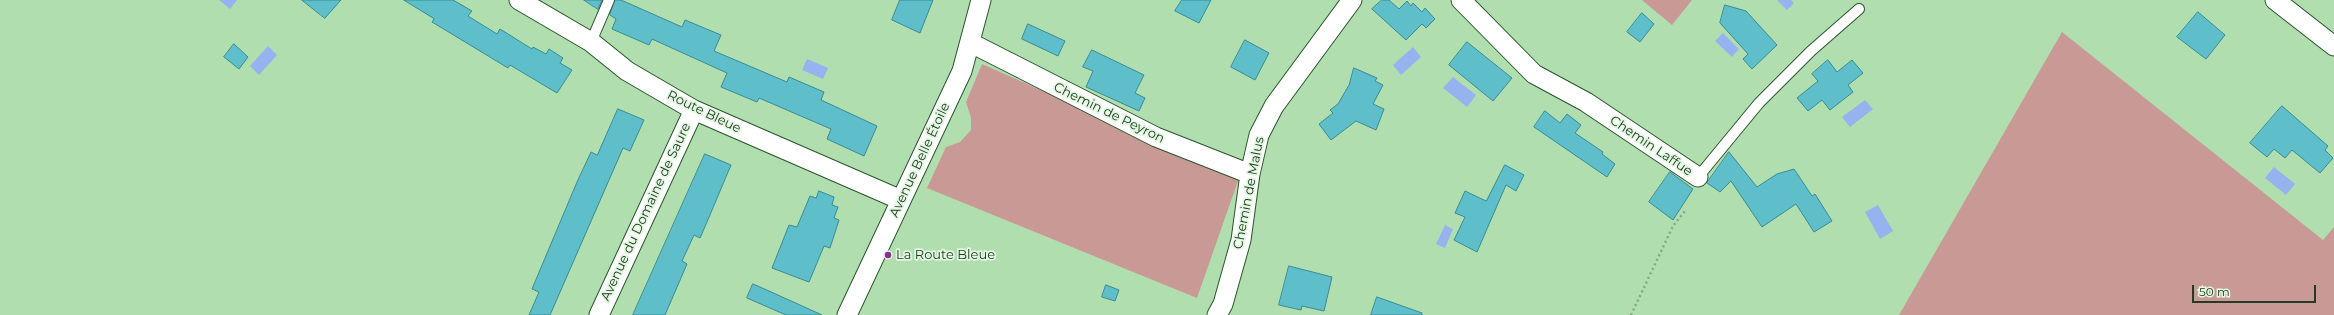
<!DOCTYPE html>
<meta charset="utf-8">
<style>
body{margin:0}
#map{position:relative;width:2334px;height:315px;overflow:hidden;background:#b0deaf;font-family:Montserrat,sans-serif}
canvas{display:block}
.scale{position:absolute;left:2192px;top:285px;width:124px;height:18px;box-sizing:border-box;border:2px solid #263926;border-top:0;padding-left:5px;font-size:12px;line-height:14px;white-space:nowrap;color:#263926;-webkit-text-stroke:3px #e1f8e0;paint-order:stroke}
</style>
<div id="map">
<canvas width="2334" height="315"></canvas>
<div class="scale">50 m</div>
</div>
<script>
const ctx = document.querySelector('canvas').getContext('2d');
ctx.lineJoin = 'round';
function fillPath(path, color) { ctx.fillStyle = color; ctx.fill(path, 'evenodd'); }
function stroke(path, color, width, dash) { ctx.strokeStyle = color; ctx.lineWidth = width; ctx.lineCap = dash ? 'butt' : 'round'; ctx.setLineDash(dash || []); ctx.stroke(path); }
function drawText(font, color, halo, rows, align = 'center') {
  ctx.font = font + ' Montserrat,sans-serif'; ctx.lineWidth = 3.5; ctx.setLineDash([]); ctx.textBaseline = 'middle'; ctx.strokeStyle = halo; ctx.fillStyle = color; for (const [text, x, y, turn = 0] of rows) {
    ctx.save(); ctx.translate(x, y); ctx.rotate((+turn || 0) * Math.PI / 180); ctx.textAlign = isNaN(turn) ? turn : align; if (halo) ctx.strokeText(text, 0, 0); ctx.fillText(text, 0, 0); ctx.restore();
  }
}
fillPath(new Path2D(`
 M1642,0h50l-20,25z
 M2062,32l261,208 11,-13v88h-435z
 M982,64l257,114 -42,120 -270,-110 19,-41 14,-5 11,-12v-12l-5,-16z`), '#c99a95');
fillPath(new Path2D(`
 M219,0h18l-7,9z
 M1777,0h14l3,3 -7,7z
 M1723,33l16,16 -7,8 -17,-16z
 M268,46l9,9 -18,20 -9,-9z
 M1413,47l8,10 -20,18 -8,-10z
 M807,59l21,9 -5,11 -21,-9z
 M1453,77l23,18 -9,12 -24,-19z
 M1865,100l8,9 -23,18 -8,-10z
 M2274,167l21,17 -9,11 -21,-17z
 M1878,205l15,26 -13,8 -15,-27z
 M1445,225l8,4 -8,19 -9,-4z`), '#97b3ef');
const building = new Path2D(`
 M302,0h39l-16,18z
 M404,0h49l19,11 -4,5 29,18 3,-5 32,20 1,-2 13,7 3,-5 14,9 -3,5 12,7 -15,23 -47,-28 -2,3 -33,-20 -43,-26 2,-3z
 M584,0h18l-4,9z
 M615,0h6l61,27 3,-7 36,15 -7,16 73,31 2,-5 35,15 -3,8 56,26 -13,30 -37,-17 4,-10 -72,-31 -2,4 -36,-15 6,-14 -75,-34 -3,6 -37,-16 4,-10 -6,-4z
 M900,0h33l-13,33 -28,-13z
 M1182,0h29l-12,23 -24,-12z
 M1382,0h7l10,9 8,-8 4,5 2,-3 9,9 3,-4 10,11 -9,9 -4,-4 -16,16 -34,-31z
 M1725,5l21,6 31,34 -25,24 -9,-10 5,-5 -28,-31z
 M2198,12l27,23 -19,24 -29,-22z
 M1642,13l12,11 -14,18 -13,-10z
 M1028,24l37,17 -7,15 -36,-17z
 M1245,40l24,13 -14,27 -24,-13z
 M1467,42l45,36 -19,23 -44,-36z
 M234,44l14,13 -9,12 -15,-12z
 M1092,50l52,25 -9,18 10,5 -6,13 -53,-24 7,-16 -10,-4z
 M1828,60l9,12 15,-12 11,13 -15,12 5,7 -23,18 -8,-10 -14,11 -11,-13 21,-17 -6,-7z
 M1354,68l23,10 -2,3 8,4 -10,19 11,5 -8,21 -20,-9 -25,19 -12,-16 14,-11 -3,-3 8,-6 11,-19z
 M2282,106l46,40 -3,4 8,8 -13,15 -28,-23 -7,8 -11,-9 -7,8 -17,-14z
 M618,109l26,11 -14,31 -7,-3 -73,167h-21l10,-23 -7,-3 45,-107 14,-30 6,3z
 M1545,111l15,12 7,-9 14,11 -6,8 28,19 -1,2 13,10 -8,13 -73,-50z
 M1729,152l28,35 20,-13 17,-5 18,27 3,-2 17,27 -18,11 -18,-28 -34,23 -31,-46 -11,11 -13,-9z
 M705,154l26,11 -24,57 -7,16 -6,-3 -12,26 5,3 -22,51h-32z
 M1505,165l19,10 -8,16 -10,-6 -29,67 -23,-12 11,-23 -10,-4 10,-22 21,10z
 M1670,172l23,17 -20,31 -24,-18z
 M819,191l15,6 -2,8 6,2 -4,11 5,2 -9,28 -6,-2 -15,36 -37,-14 17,-43 8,2 13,-31 6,2z
 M1289,266l43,11 -8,34 -22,-5 -1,4 -22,-5z
 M753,284l16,7 53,24h-36l-39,-17z
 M1106,285l13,5 -4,11 -13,-4z
 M1377,297l45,16v2h-51z`);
fillPath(building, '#5ebfca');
stroke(building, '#388b94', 1);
const service = new Path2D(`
 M591,42l18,-42
 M1698,177l61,-74 52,-52 48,-42`);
const minor = new Path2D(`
 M519,0l72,42 36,29 67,39 207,90
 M1461,0l73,74 52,28 112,75
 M2275,0l59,46
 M971,43l185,94 94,37
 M599,315l95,-205
 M847,315l115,-244 19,-71
 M1217,315l6,-11 18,-64 9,-66 9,-39 15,-29 78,-106`);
stroke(service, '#2b552d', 12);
stroke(minor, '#2b552d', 21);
stroke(new Path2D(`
 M1631,315l42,-89 12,-15`), '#84a983', 2.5, [2, 3]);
stroke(service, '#fff', 10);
stroke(minor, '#fff', 19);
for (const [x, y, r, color] of [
 [888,255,4,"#8d2d95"]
]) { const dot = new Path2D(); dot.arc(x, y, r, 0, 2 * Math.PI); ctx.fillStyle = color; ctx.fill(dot); stroke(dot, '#e1f8e0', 1.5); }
drawText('13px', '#263926', '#e1f8e0', [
 ["Route Bleue",704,112,26],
 ["Chemin de Peyron",1109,113,26],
 ["Chemin Laffue",1651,146,34],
 ["Avenue Belle Étoile",920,160,-65],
 ["Chemin de Malus",1249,193,-79],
 ["Avenue du Domaine de Saure",646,212,-65]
]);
drawText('13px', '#263926', '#e1f8e0', [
 ["La Route Bleue",896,255]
], 'left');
</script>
